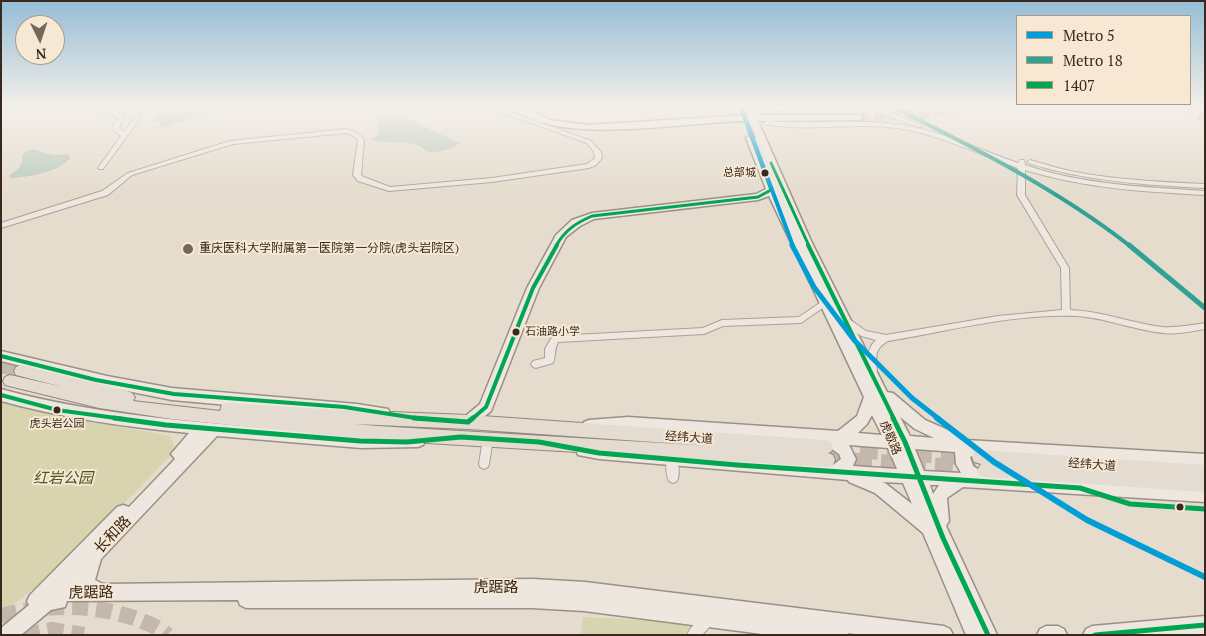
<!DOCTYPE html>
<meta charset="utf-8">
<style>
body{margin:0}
#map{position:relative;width:1206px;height:636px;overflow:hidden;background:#e5dcce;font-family:"PT Serif",serif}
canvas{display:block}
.frame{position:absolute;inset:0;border:2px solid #39281e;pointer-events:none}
.legend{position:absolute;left:1016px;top:15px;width:175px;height:90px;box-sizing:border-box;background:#f6e8d3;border:1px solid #aa9b8b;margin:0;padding:6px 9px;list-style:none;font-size:15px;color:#39281e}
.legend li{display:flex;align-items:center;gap:10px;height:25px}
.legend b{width:25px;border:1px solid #aa9b8b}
.north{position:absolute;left:15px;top:15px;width:50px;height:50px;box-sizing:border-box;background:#f6e8d3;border:1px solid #aa9b8b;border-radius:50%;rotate:176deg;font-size:14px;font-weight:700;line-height:20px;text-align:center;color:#39281e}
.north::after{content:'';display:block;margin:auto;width:18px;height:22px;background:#75675c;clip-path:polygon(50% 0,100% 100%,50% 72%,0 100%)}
</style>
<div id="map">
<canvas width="1206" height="636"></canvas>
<div class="frame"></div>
<ul class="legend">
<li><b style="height:6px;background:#039dd6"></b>Metro 5</li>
<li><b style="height:6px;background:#30a192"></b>Metro 18</li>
<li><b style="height:6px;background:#00a651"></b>1407</li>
</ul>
<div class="north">N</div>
</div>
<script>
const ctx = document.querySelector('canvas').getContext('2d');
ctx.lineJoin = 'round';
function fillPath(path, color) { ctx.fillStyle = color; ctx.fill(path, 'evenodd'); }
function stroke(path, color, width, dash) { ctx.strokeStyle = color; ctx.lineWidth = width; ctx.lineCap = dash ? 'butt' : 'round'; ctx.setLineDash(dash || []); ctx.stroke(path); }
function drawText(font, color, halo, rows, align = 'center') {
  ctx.font = font + ' "PT Serif","Noto Sans SC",serif'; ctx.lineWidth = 4; ctx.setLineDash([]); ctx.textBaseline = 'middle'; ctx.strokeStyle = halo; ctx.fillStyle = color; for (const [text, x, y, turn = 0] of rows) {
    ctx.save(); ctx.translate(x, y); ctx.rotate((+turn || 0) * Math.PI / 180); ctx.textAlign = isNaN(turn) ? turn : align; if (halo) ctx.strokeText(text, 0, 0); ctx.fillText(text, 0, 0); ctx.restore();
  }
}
fillPath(new Path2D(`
 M1,399l44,14 125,23 6,14 -108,112 -67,52z
 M583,617l102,5 16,9 2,4h-122z`), '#d8d4b0');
fillPath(new Path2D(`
 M174,107h60c-12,8 -30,2 -43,10v2l-19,5 -1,3h-10l-1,-5h-7l6,-9 5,1z
 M403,116l4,3 53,24c-10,7 -23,11 -35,8 -6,-13 -39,-6 -52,-11l-1,-2 7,-3 1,-4 -4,-5 7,-9 13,2z
 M32,149l21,6 16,-1 1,4c-10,14 -44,20 -61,20v-2c7,-5 15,-11 13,-21l3,-3z`), '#b9cabd');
stroke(new Path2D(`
 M1186,107l19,12
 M859,117l66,-3 33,-7`), '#c3b8ab', 10, [10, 5]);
stroke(new Path2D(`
 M1,616c45,-12 91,-13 136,3 10,4 22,8 30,16
 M24,635l28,-5 32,5`), '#c3b8ab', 16, [16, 8]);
stroke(new Path2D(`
 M1,366l20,5`), '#c3b8ab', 14, [14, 7]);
stroke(new Path2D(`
 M833,448l141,9
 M827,460l149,9`), '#c3b8ab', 18, [18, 9]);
const street = new Path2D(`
 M75,107l35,2 13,6 1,1 -5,12 5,4 12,-16 5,1 -38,52h-4l-1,-1 23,-32 -9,-7 5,-12 -8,-4z
 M481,107h12l20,6 78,28 10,11 1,6 -6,7 -7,3 -97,14 -103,9 -31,-10 -5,-6 5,-35 -6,-5 -6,-2 -113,11 -101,31 -24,20 -107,33v-5l101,-32 26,-18 102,-32 116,-12c8,2 13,4 18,11l-3,35 3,2 26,10 102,-9 95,-14 8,-6 -1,-6 -7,-9 -78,-28z
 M772,107h36l-3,2 -31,2 -24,5 -3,-2z
 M866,107h10l47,19 -1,1h-4z
 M767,121c45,4 90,-3 135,4 40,6 78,25 116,38l2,-3h4l1,5c58,20 120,22 180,26v4c-61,-3 -121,-7 -180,-25v25l44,73 1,42c32,1 61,13 92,17 14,1 29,-2 43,-4v6c-14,2 -28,6 -42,4 -29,-3 -57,-15 -86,-17 -62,-3 -128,15 -189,25 -14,8 -12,16 -11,30l-2,3h-6c-4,-12 -2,-26 7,-34l-15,-4 -18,-13 -1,-2 1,-2h6l17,12 20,4 112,-19 64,-6 -1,-42 -44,-73 1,-27c-43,-15 -85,-37 -131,-41 -40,-4 -82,5 -122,-3l-1,-1z
 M1030,160c15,4 29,9 45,12 43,8 86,10 130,12v4c-61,-3 -119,-7 -177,-25l-1,-1z
 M824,300l4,3 -1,2 -26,18 -78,3 -19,8 -146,8c-4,8 -2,14 -5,21l-17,5 -3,-1 -2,-3 2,-3 12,-3v-9l7,-12 3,-1 148,-8 19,-8 77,-3z
 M488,435l4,1 1,3 -4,25 -1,3 -4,2 -4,-2 -1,-3 4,-25 1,-3z
 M672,455l4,2c3,6 4,18 1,24l-4,2 -4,-2c-3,-6 -4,-18 -1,-24z
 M710,612l4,2 2,4 -2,4 -12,13h-15c4,-9 14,-20 23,-23z`);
const secondary = new Path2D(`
 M510,107h13l27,13 38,5 159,-10 -3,-8h9l3,8h106v4l-3,1 -101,1 54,122 75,149 6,1 32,27 39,17 2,3 239,14v14l-228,-14 -7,3 3,9 14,9 218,13v14l-242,-15 -16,11 2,23 -3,5 51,109h-31l-43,-102 -48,-40 -26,-11 -1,-2 -249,-21 -21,-4 -2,-5 2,-5 5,-1 16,3 234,18 8,-6 -2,-5 -16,-11 -195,-14 -39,3 -5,-2 -2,-4 2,-4 5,-2 39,-3 210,14 19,-15 7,-19 -95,-201 -11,4 -164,19 -14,7 -14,11 -27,51 -48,123 -18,15 -5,2 -5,-2 -2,-4 2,-4 17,-14 47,-116 29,-53 16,-15 20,-7 164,-19 10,-5 -20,-51 5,-3 5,3 40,94 -47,-111c-64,0 -188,27 -239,-14zM872,415l10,20 -24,-2 9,-9zM900,417l15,12 19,9 -24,-2zM849,445l39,3 9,21 -44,-3 3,-7zM915,449l40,3 1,12 5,9 -37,-2zM882,482l21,1 9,21 -27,-21zM930,485h9l-6,9z
 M1,351l106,25 65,12 185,16 31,5 2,4 -2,4 -5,2 -211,-19 -65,-13 -106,-26z
 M1,389c84,23 169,31 254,38 55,4 109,11 163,8l5,2 2,4 -2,4 -5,2 -57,1 -144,-12 -116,123 -6,21 8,4 430,-5 52,3 359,44 6,3 3,6h-91l-14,-2 1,2h-79l-186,-24 -52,-3h-286l-6,-3 -2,-5 -171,1 -2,6 -14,3 -30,25h-20v-7l28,-23 -2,-4 3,-6 87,-88 6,-2 6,2 46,-48 -4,-5 18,-21c-64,-6 -126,-15 -188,-32z
 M1205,616v18l-122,1 3,-6 6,-3z
 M1046,626h12l6,3 3,6h-30l3,-6z`);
const primary = new Path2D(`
 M21,365l106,26 5,2 3,4 -2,4 87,10 2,-7 5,-1 114,7 127,5 357,25 6,2 2,5 -2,5 -3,1 5,2 2,5 -2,5 -6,2 -450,-27 -205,-21 -73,-11 -94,-23 -2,-4 2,-4 5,-2 53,12 -47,-12 -2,-4 2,-4zM355,424l113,5 243,17 -334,-20z
 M980,450l225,15v27l-220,-15 -6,-2 -2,-5 4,-6 -7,-2 -2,-5 2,-5z`);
stroke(street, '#aaa197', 2);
stroke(secondary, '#9a9086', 3);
stroke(primary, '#90877d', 2);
fillPath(street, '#ede7df');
fillPath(secondary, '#ede7df');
fillPath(primary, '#e4dcd1');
stroke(new Path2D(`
 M771,163l38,83
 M556,246c9,-16 20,-23 36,-30l166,-19 13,-7 -31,-83`), '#00a651', 3);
stroke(new Path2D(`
 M808,245l86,174
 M1,356l95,24 78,14 170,13 78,12
 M1,395l56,15 66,9
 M472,419l14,-12 47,-119 24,-43`), '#00a651', 4);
stroke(new Path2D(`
 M114,418l52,7 194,16 47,1 54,-5 78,5 60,11 138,12 343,23 50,16 75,5
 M414,418l54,4 5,-4
 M893,418l12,24 38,96 45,97
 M1095,635l110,-10`), '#00a651', 5);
stroke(new Path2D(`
 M741,107l52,139`), '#039dd6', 4);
stroke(new Path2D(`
 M792,245l22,42 40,53 58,58 27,21`), '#039dd6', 5);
stroke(new Path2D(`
 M937,418l57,44 93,58 118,57`), '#039dd6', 6);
stroke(new Path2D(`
 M893,107c82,41 164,82 237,139`), '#30a192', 4);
stroke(new Path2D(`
 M1129,245l76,63`), '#30a192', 5);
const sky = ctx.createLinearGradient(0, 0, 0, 197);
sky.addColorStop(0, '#95bdd7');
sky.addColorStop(0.54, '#f3efe9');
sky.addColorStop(1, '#f3efe900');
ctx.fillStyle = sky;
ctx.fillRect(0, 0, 1206, 197);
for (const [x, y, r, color] of [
 [765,173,4.5,"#39281e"],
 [188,249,6,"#75675c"],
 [516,332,4.5,"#39281e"],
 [57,410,4.5,"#39281e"],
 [1180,507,4.5,"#39281e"]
]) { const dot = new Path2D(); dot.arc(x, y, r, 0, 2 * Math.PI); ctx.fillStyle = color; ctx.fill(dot); stroke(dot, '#f6e8d3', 2); }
drawText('11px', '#39281e', '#f6e8d3', [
 ["总部城",756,173],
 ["石油路小学",525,332,"left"],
 ["虎头岩公园",57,424,"center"]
], 'right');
drawText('12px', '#39281e', '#f6e8d3', [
 ["重庆医科大学附属第一医院第一分院(虎头岩院区)",199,249]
], 'left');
drawText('12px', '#39281e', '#f6e8d3', [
 ["经纬大道",689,438,4],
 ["虎歇路",890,438,67],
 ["经纬大道",1092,465,4]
]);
drawText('italic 15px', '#4f5624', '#f6e8d3', [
 ["红岩公园",63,479]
]);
drawText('15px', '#39281e', '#f6e8d3', [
 ["长和路",113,535,-46],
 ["虎踞路",496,588],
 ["虎踞路",91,593,-1]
]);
</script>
